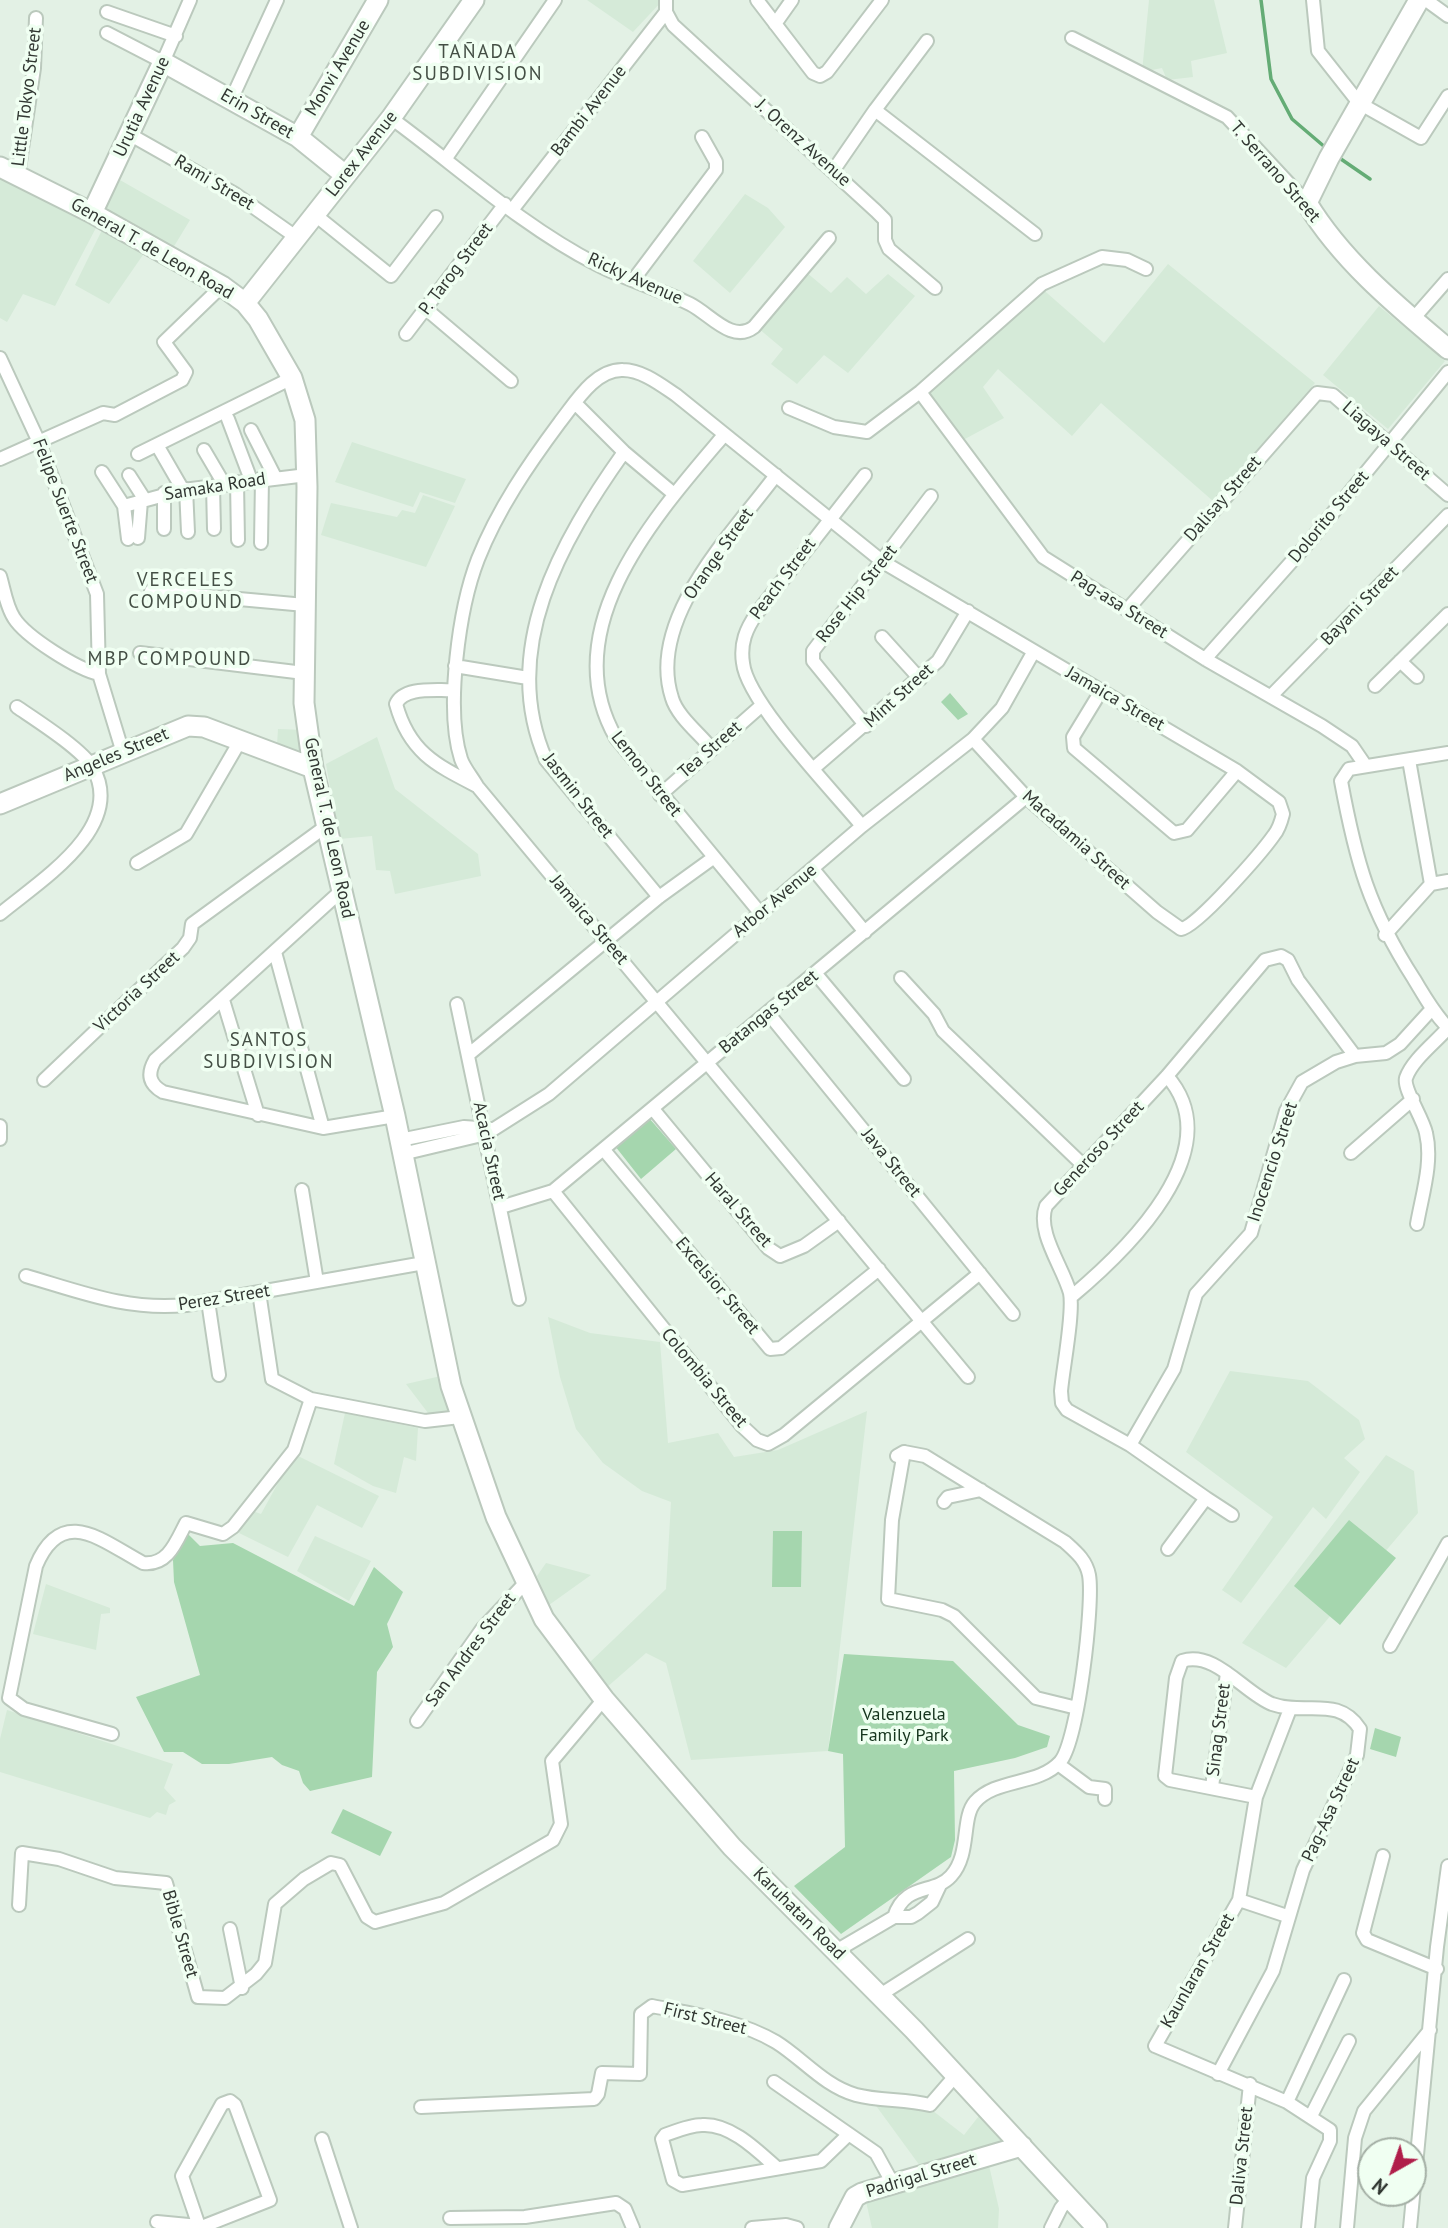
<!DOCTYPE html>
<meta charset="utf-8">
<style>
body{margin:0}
#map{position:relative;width:1448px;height:2228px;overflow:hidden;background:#e3f1e5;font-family:"PT Sans",sans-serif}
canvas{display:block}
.north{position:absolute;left:1357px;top:2137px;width:70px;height:70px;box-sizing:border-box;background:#f0fff2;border:2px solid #a4afa5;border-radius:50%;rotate:220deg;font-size:19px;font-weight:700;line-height:28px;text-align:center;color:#313732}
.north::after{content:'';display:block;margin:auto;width:24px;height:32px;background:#b01e4a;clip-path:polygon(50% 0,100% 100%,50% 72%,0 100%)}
</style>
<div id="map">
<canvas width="1448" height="2228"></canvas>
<div class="north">N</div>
</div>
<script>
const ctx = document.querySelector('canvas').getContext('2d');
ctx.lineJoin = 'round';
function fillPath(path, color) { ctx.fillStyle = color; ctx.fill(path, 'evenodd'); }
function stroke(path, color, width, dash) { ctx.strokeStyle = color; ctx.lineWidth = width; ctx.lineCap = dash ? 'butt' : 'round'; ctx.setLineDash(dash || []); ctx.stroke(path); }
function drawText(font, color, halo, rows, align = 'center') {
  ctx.font = font + ' "PT Sans",sans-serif'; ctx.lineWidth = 7; ctx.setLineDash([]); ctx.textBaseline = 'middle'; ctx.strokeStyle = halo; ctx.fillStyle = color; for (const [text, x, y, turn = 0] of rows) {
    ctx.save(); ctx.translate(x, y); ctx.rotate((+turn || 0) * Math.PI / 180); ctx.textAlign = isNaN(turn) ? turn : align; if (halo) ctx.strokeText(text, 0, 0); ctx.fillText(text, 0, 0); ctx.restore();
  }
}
fillPath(new Path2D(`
 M587,0h76l-30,32z
 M1149,0h65l13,53 -36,8 2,16 -26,3 -5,-12 -20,4z
 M0,179l98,45 -43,82 -32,-12 -16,28 -7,-4z
 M120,180l70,40 -17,28 -70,-39z
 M745,194l23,14 17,19 -55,66 -37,-32z
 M103,228l42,24 -36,52 -34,-19z
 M1168,264l147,119 -102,118 -112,-98 -29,33 -74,-67 -15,18 21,31 -41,22 -37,-48 113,-106 65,57z
 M806,272l25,21 16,-16 19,17 22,-20 27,22 -67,77 -24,-18 -27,29 -26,-20 12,-15 -25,-21z
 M1379,306l66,55 -57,68 -65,-54z
 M352,442l114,37 -11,24 -35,-11 -7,15 -78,-25z
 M423,495l32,11 -29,61 -105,-32 10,-32 66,14 5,-7 13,3z
 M278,729l27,1 2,25 -30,-10z
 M377,737l18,52 83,65 3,22 -86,18 -5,-23 -14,-1 -4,-34 -33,3 -13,-75z
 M548,1317l42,16 70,9 8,101 50,-10 16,24 44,-7 89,-39 -39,340 -137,9 -25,-97 -20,-10 -40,35 -18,-24 78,-75 5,-87 -29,-11 -39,-28 -27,-34 -16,-52z
 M1230,1371l78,10 51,39 6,19 -21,19 16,14 -34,47 -13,-12 -72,96 -19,-13 51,-73 -87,-65z
 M441,1376l11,37h-24l-22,-29z
 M345,1413l73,15 -2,33 -12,-4 -8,36 -23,-7 -39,-22z
 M294,1454l85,42 -17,32 -45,-23 -29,52 -49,-24 11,-23 11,4z
 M1386,1455l28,16 4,42 -132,155 -44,-25z
 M315,1536l56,25 -22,40 -52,-30z
 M546,1563l45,12 -42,30 -12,-29z
 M46,1584l64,24v5l-9,1 -5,36 -63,-16z
 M7,1710l166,54 -9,24 12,13 -7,4 -3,10 -9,-3 -7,6 -150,-46v-33z
 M874,2103l54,4 36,28 18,-23 28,31 -87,27z
 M988,2161l11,48 -1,19h-126l-7,-31z`), '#d5ead8');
fillPath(new Path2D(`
 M950,693l18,21 -10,6 -17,-18z
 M649,1118l27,31 -35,30 -26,-33z
 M1349,1520l47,38 -56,67 -46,-39z
 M773,1531h29l-1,56h-29z
 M186,1532l14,14 33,-3 121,63 20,-39 29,25 -16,32 6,23 -16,25 -5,105 -62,14 -7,-8 -4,-12 -17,-6 -10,-8 -43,7h-27l-19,-12h-19l-28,-55 64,-22 -26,-93 -1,-22z
 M844,1654l109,7 65,64 32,11 -3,11 -32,11 -61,13 1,69 -4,17 -110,77 -47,-48 51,-39 -2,-93 -15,-3z
 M1375,1728l26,9 -5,20 -26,-8z
 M343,1809l49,23 -12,24 -49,-23z`), '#a5d6ae');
stroke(new Path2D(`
 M1261,0l10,79 21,40 34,29
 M1338,157l32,22`), '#64ac75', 3.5);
const street = new Path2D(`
 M666,0v12l7,13 203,186 9,9v20l4,9 46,39
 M757,0l56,73 7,3 7,-4 55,-72
 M1313,0l5,51 41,52 62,35 27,-42
 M1426,0l22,16
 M107,12l69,24
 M775,24l17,-24
 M107,33l56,29 27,-62
 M1072,38l155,79 80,86
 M232,98l45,-98
 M875,110l52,-69
 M391,118c67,49 131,108 205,146 30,16 63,25 94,40 20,10 42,40 64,23l75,-89
 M129,134l106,60 61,43
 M446,158l109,-158
 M833,171l42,-61 160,124
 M18,175l16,-107 2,-50
 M512,210l154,-198
 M314,214l77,62 45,-59
 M634,279l82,-109v-8l-14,-25
 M426,309l85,72
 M1413,319l35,-40
 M406,334l99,-130
 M0,358l38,82 59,154 2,80 24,79
 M920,392l123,165 162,102 117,67 30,20 13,19
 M575,403l49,49 50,42
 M789,408l45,19 33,5 53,-40 122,-108 60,-27 25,3 19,9
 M228,419l23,61
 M251,430l24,47
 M724,435c-67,79 -171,193 -108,303l145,176
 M157,445l26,45
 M204,450l20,34
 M624,452c-63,89 -126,198 -78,308l113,137
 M138,454l154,-76
 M0,459l103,-46 12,2 67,-35 4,-8 -22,-30 58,-56
 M102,472l22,34 4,33
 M129,475l16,25
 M237,482l1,58
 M213,486l1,43
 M186,489l2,43
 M164,493v36
 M124,506l59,-16 124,-15
 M138,538l3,-37
 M261,543l1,-65
 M0,576c4,13 6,30 14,42 12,19 63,51 85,56
 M151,591l154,14
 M1127,610l190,-217 16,2 115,100
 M882,637l38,42
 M140,653l164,20
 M1205,659l104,-117 139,-170
 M1400,661l17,16
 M455,666l73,12
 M1375,686l73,-72
 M454,690c-18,1 -50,-4 -58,14 13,48 40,61 81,82
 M1101,691l-28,46 1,11 100,85 13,-3 50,-59
 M1271,696l177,-181
 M866,726l-53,-65v-10l118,-155
 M711,748c-11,-14 -34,-32 -39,-50 -26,-79 61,-165 104,-223
 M1448,753l-99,16 -8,12c15,81 28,128 73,198 11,18 19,33 34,49
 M1409,760l22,124
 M814,768l124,-107 30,-50
 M660,795l101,-89
 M862,826c-28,-34 -115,-124 -119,-163 -3,-20 3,-34 14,-50l108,-138
 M137,863l49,-29 54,-93
 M813,869l52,63
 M341,891l-186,169c-8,14 -6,24 8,32l160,36 72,-12
 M0,914c38,-32 127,-86 93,-146 -11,-19 -57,-48 -76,-61
 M1385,935l46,-51 17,-3
 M275,952l48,176
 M816,974l88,105
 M901,978l33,36 9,17 141,135
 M223,1000l35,115
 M457,1004l62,295
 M768,1013l245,301
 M468,1055l191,-158 54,-39
 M44,1080l139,-132 7,-10 2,-14 133,-97
 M653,1109l115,139 12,8 24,-10 35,-25
 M0,1126v13
 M400,1140l64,-13 28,2
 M604,1150l166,199 11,-1 98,-79
 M1351,1153l62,-54
 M402,1154l84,-20 63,-40 313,-268 111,-87 29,-31 32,-57
 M302,1190l15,92
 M553,1191l189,235 15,14 11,4 16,-9 196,-162
 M501,1207l52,-16 473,-394
 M1417,1224c5,-29 16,-62 9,-91 -3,-15 -23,-44 -20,-55 6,-18 30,-36 42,-50
 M26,1276c55,16 102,35 160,29l238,-42
 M259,1292l13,87 39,20
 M1071,1297c55,-46 161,-147 96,-221
 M208,1301l11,74
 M968,1377l-491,-591c-5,-9 -13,-18 -16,-27 -16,-50 -2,-151 17,-200 20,-50 50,-94 82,-137 15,-19 35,-53 63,-52 19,0 38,15 53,25l207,167 354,209 42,31 4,12c-2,8 -4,15 -9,21 -12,17 -77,92 -93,94l-24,-17 -131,-115 -53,-58
 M1130,1445l44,-76 22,-75 55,-61 35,-122 16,-29 34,-20 19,-6 31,-3 14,-9 31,-34
 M904,1452l-12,68 -4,79 54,11 12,6 82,82 41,10
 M1206,1498l26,17
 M944,1502l4,-5 33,-7
 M1168,1549l38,-51 -76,-53 -63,-35 -5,-7 -1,-12c2,-23 13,-78 9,-98 -7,-26 -34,-61 -24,-87l121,-130 98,-116 16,-4 7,4 10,20 57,76
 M1390,1646l58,-103
 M1290,1709l-34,88 -17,103 -84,146 132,56 43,28v11l-17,37 -5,50
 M417,1721l65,-92 45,-48
 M112,1734l-88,-25 -15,-11 27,-132c26,-62 66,-25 107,-3 25,3 33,-21 43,-40l37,11 10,-7 61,-77 17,-51 114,22 35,-4
 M1058,1764l31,23 16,2v10
 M1212,1787l15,-114
 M1383,1856l-20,77 4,7 70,29
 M1239,1900l48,16
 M19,1905l3,-52 37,6 56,19 51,5 32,114 27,1 31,-24 9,-11 10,-59 29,-25 27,-16 9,2 27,52 8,5 69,-19 109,-63 8,-16 -9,-63 52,-62
 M894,1917c11,-35 40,-22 57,-41 20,-22 10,-58 24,-74 21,-24 63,-16 85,-40 18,-20 34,-159 29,-187 -3,-15 -13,-23 -24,-33l-140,-86 -21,-4 -7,4
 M230,1929l12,59
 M836,1951l58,-34h17l7,-4 14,-11 8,-17
 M880,1995l88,-56
 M1218,2074l55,-103 30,-101 54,-115 3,-26c-22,-34 -54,-13 -88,-25 -28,-11 -57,-54 -90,-43l-6,17 -11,98 5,4 86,17
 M774,2082l102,71 17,31
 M1287,2102l57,-122
 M421,2107l173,-8 4,-5 4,-21 38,1 1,-60 11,-8c41,8 87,14 124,36 26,16 48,44 80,53 23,6 50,4 74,10l26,-30
 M1311,2116l38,-75
 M322,2139l29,89
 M777,2168c-20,-18 -47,-45 -75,-43 -12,0 -26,6 -37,10l-3,4 11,41 9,5 139,-24 28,-27
 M450,2218l75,-1 91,-14 9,6 8,19
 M157,2222l42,4h5l66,-26 -35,-95 -5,-4 -8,3 -40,72 17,50
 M752,2228l34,-3 11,3
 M1051,2228l10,-20 9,-11
 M1235,2228l15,-144
 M1347,2228l8,-90 9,-27 66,-81
 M1410,2228l27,-281 11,-81`);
const secondary = new Path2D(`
 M1419,0l-90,158 -22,45c35,58 90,103 141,146
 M298,137l80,-137
 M0,167l92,46 130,73 23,17 13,16 34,59 13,42 2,67 -3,216 9,65 82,348 56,270 45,131 48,102 60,80 128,148 182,183 183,198
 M92,213l71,-151 135,75 47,38
 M245,303l146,-185 83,-118
 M0,804l188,-78 16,1 109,41
 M839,2228l16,-31 7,-4 160,-47`);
stroke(street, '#bbc9bd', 16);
stroke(secondary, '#bbc9bd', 23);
stroke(street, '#fff', 12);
stroke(secondary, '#fff', 19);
drawText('18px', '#313732', '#f0fff2', [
 ["Monvi Avenue",338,68,-59],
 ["Little Tokyo Street",27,97,-83],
 ["Urutia Avenue",142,107,-65],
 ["Bambi Avenue",589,111,-52],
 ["Erin Street",257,114,30],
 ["J. Orenz Avenue",803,143,42],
 ["Lorex Avenue",362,154,-52],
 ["T. Serrano Street",1275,172,49],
 ["Rami Street",214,183,31],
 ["General T. de Leon Road",152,249,30],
 ["P. Tarog Street",456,269,-53],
 ["Ricky Avenue",635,279,24],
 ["Liagaya Street",1386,441,41],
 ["Samaka Road",215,487,-9],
 ["Dalisay Street",1223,499,-49],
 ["Felipe Suerte Street",65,511,69],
 ["Dolorito Street",1329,517,-50],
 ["Orange Street",719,554,-55],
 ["Peach Street",783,579,-53],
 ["Rose Hip Street",857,594,-52],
 ["Pag-asa Street",1119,605,32],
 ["Bayani Street",1360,606,-46],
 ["Mint Street",899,696,-42],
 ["Jamaica Street",1115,699,30],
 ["Tea Street",710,750,-41],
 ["Angeles Street",116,755,-23],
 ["Lemon Street",646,774,52],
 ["Jasmin Street",578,796,52],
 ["General T. de Leon Road",329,828,78],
 ["Macadamia Street",1076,840,42],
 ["Arbor Avenue",775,901,-40],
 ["Jamaica Street",589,920,50],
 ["Victoria Street",137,992,-43],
 ["Batangas Street",769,1012,-39],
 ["Generoso Street",1099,1149,-47],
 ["Acacia Street",489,1151,78],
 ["Inocencio Street",1273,1162,-72],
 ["Java Street",891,1163,51],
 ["Haral Street",738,1210,49],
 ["Excelsior Street",717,1286,50],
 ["Perez Street",224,1298,-9],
 ["Colombia Street",704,1378,50],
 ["San Andres Street",471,1650,-53],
 ["Sinag Street",1219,1730,-83],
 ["Pag-Asa Street",1331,1810,-65],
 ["Karuhatan Road",799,1914,45],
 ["Bible Street",180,1934,74],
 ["Kaunlaran Street",1198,1971,-60],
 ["First Street",705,2019,14],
 ["Daliva Street",1242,2156,-84],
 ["Padrigal Street",921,2176,-17]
]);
drawText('18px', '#15341d', '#f0fff2', [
 ["Valenzuela",904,1715],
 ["Family Park",904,1736]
]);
ctx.letterSpacing = '2px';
drawText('19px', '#444f45', '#f0fff2', [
 ["TAÑADA",478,53],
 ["SUBDIVISION",478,75],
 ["VERCELES",186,581],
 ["COMPOUND",186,603],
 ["MBP COMPOUND",170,660],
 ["SANTOS",269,1041],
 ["SUBDIVISION",269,1063]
]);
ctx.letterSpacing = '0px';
</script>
